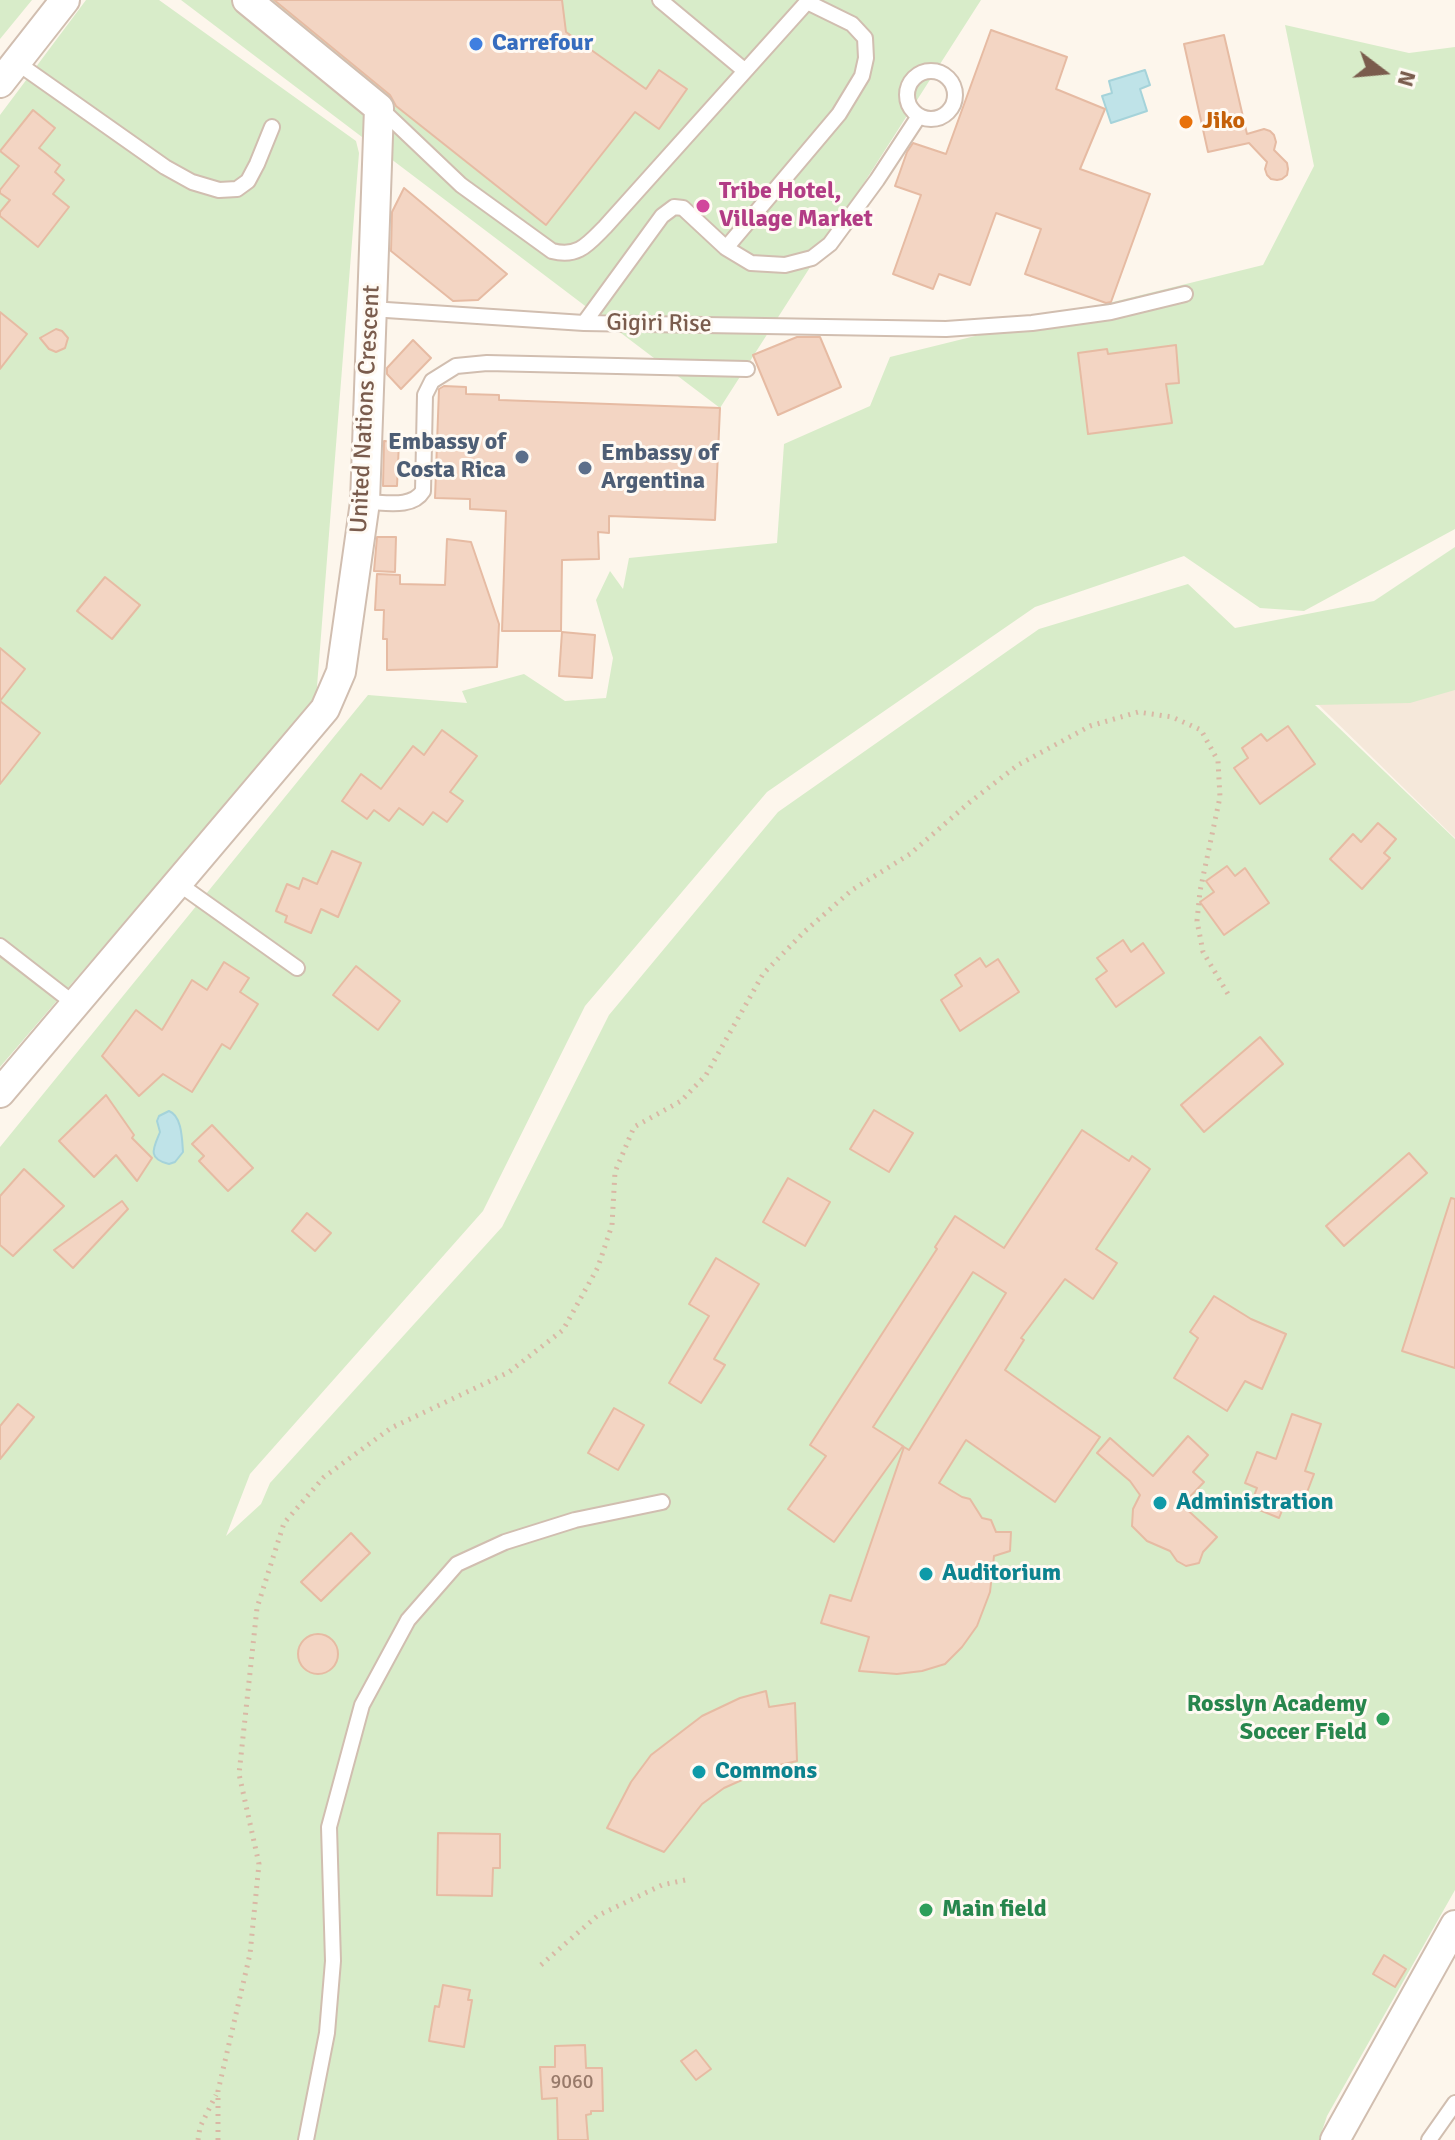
<!DOCTYPE html>
<style>
body{margin:0}
#map{position:relative;width:1455px;height:2140px;overflow:hidden;background:#fdf6ec;font-family:Signika,sans-serif}
canvas{display:block}
.north{position:absolute;left:1343px;top:32px;width:80px;height:80px;-webkit-text-stroke:6px #fffaf3;paint-order:stroke;rotate:106deg;font-size:22px;font-weight:700;line-height:32px;text-align:center;color:#7a5c4d}
.north::after{content:'';display:block;margin:auto;width:28px;height:36px;background:#7a5c4d;clip-path:polygon(50% 0,100% 100%,50% 72%,0 100%)}
</style>
<div id="map">
<canvas width="1455" height="2140"></canvas>
<div class="north">N</div>
</div>
<script>
const ctx = document.querySelector('canvas').getContext('2d');
ctx.lineJoin = 'round';
function fillPath(path, color) { ctx.fillStyle = color; ctx.fill(path, 'evenodd'); }
function stroke(path, color, width, dash) { ctx.strokeStyle = color; ctx.lineWidth = width; ctx.lineCap = dash ? 'butt' : 'round'; ctx.setLineDash(dash || []); ctx.stroke(path); }
function drawText(font, color, halo, rows, align = 'center') {
  ctx.font = font + ' Signika,sans-serif'; ctx.lineWidth = 6; ctx.setLineDash([]); ctx.textBaseline = 'middle'; ctx.strokeStyle = halo; ctx.fillStyle = color; for (const [text, x, y, turn = 0] of rows) {
    ctx.save(); ctx.translate(x, y); ctx.rotate((+turn || 0) * Math.PI / 180); ctx.textAlign = isNaN(turn) ? turn : align; if (halo) ctx.strokeText(text, 0, 0); ctx.fillText(text, 0, 0); ctx.restore();
  }
}
fillPath(new Path2D(`
 M1455,602v236l-166,-162z`), '#f5e8da');
fillPath(new Path2D(`
 M0,0h32l-32,39z
 M86,0h73l197,141 3,12 -43,546 -316,368v-952z
 M181,0h800l-261,408z
 M1285,25l124,28 46,-6v482l-151,82 -44,-3 -76,-52 -149,51 -268,185 -182,214 -102,205 -233,263 -24,62 35,-32 9,-21 232,-256 107,-212 169,-203 261,-183 149,-45 47,44 139,-27 81,-54v143l-45,13 -95,2 140,134v1051l-128,226 -8,24h-1319v-993l368,-452 99,8 -5,-12 62,-17 41,27 41,-3 7,-40 -17,-58 14,-29 13,18 6,-31 148,-15 7,-99 86,-38 20,-49 373,-92 51,-99z`), '#d8ecc9');
const water = new Path2D(`
 M1145,70l5,15 -10,4 7,22 -36,12 -9,-27 10,-3 -3,-12z
 M169,1111c13,5 13,28 14,41l-8,10 -6,2c-23,-5 -15,-17 -9,-32l-3,-11 2,-5z`);
fillPath(water, '#bfe3e8');
stroke(water, '#a5d3da', 2);
const building = new Path2D(`
 M274,0h288l4,32 80,57 13,-19 28,19 -28,40 -24,-17 -89,113 -150,-119 -6,-11z
 M991,30l76,27 -11,32 49,20 -25,60 70,25 -39,108 -5,1 -81,-29 16,-45 -45,-16 -26,72 -31,-11 -6,15 -40,-15 28,-79 -26,-9 12,-34 6,-9 33,11z
 M1224,35l23,99 17,-5 6,2 4,4 2,7 -2,8 13,13 1,6 -1,6 -5,4 -5,1 -6,-1 -4,-4 -2,-6 2,-7 -18,-19 -41,9 -24,-108z
 M33,110l22,18 -16,20 21,17 -5,7 9,8 -11,14 16,13 -31,40 -38,-31v-4l10,-12 -10,-7v-3l19,-24 -19,-15z
 M404,188l103,86 -29,26 -25,1 -62,-50 1,-39z
 M0,312l27,22 -27,35z
 M56,329l6,2 6,7 -3,10 -9,4 -7,-3 -9,-11z
 M797,337h23l21,50 -63,28 -25,-60z
 M413,340l18,18 -30,31 -14,-15v-6z
 M1176,345l3,38 -13,1 6,39 -84,11 -10,-81 29,-4 1,5z
 M444,386l22,1v7l33,1v5l221,8 -5,112 -106,-4v17l-11,-1 1,27 -37,1 -1,71h-59l4,-120 -36,-2v-10l-35,-1 4,-109z
 M384,441l15,1 -2,44h-14z
 M377,537h19l-1,35 -21,-1z
 M447,539l24,3 28,82 -2,43 -110,3v-31h-4l1,-29h-9l2,-36 23,1v9l45,1z
 M105,577l35,28 -28,34 -35,-28z
 M562,632l33,3 -3,43 -33,-2z
 M0,648l25,21 -25,32 40,32 -40,51z
 M1288,726l27,38 -55,40 -26,-36 14,-10 -6,-10 19,-14 6,7z
 M442,730l35,26 -27,36 13,9 -16,21 -14,-10 -10,13 -24,-17 -10,13 -15,-11 -7,9 -25,-18 19,-27 20,15 32,-43 11,9z
 M1378,823l18,16 -12,14 6,5 -28,31 -32,-30 23,-25 8,8z
 M332,851l29,12 -23,54 -17,-8 -10,24 -26,-11 2,-6 -11,-5 11,-27 12,5 4,-11 14,6z
 M1227,866l8,10 10,-8 24,35 -45,32 -24,-33 14,-10 -8,-11z
 M1123,940l8,12 12,-9 21,30 -48,34 -20,-28 11,-8 -10,-13z
 M980,958l6,9 12,-8 21,33 -59,39 -19,-31 21,-14 -7,-11z
 M224,962l25,16 -9,14 18,12 -28,45 -8,-5 -30,48 -29,-18 -24,22 -37,-40 34,-46 26,20 30,-50 15,10z
 M356,966l44,35 -22,29 -45,-35z
 M1260,1037l23,27 -79,68 -23,-27z
 M106,1095l28,40 -2,3 20,20 -15,23 -21,-26 -22,22 -35,-36z
 M874,1110l39,23 -24,39 -39,-23z
 M212,1125l41,43 -25,23 -29,-30 5,-5 -12,-12z
 M1082,1130l47,31 3,-5 18,13 -54,80 21,14 -24,36 -28,-20 -44,59 3,2 -19,30 95,67 -45,65 -89,-62 -27,43 23,14 8,2 12,19 9,2 5,12h15l-1,19 -16,5 -4,36 -13,34 -15,21 -17,17 -23,7 -25,3 -38,-3 10,-34 -48,-14 9,-28 21,6 53,-154 5,3 97,-157 -33,-21 -100,155 30,19 -69,96 -46,-33 38,-53 -16,-11 127,-196 -2,-2 20,-31 49,32z
 M1409,1153l18,20 -83,73 -18,-20z
 M24,1169l40,37 -51,50 -13,-11v-49z
 M788,1178l42,24 -25,44 -42,-24z
 M1451,1198l4,1v169l-53,-17z
 M122,1201l6,8 -55,59 -19,-18z
 M307,1213l24,20 -16,18 -23,-20z
 M716,1258l43,26 -45,75 11,6 -24,38 -32,-20 40,-67 -20,-12z
 M1214,1296l37,23 35,15 -24,55 -17,-8 -18,30 -53,-33 24,-40 -8,-6z
 M18,1404l16,13 -34,42v-33z
 M614,1408l30,17 -26,45 -30,-17z
 M1292,1414l29,10 -16,47 9,3 -13,34 -16,-5 -6,15 -29,-12 7,-18 -12,-5 12,-31 19,7z
 M1188,1436l20,19 -15,17 11,10 -22,23 35,32 -14,15 -4,11 -13,3 -9,-5 -7,-10 -23,-10 -15,-15 1,-17 7,-14 -10,-14 -33,-28 13,-15 43,38z
 M351,1533l19,20 -49,48 -20,-19z
 M298 1654a20 20 0 1 1 40 0a20 20 0 1 1-40 0Z
 M766,1691l3,16 26,-4 2,58 -26,6 -47,21 -22,16 -38,48 -57,-24 24,-46 20,-27 51,-39 38,-18z
 M438,1833l62,1v34h-7l-1,28 -55,-1z
 M1384,1955l22,14 -11,18 -22,-13z
 M443,1985l27,5 -2,10h4l-8,47 -35,-6 6,-35 4,1z
 M585,2045l1,23h16l1,43h-12v3l-5,1 2,25h-30l-1,-42 -15,1 -2,-32h15v-21z
 M696,2050l15,19 -15,11 -15,-19z`);
fillPath(building, '#f3d5c3');
stroke(building, '#e6bba3', 2);
const lane = new Path2D(`
 M660,0l84,70
 M16,62l149,105 27,15 27,8 18,-1 11,-8 9,-17 15,-37
 M907 95a24 24 0 1 1 48 0a24 24 0 1 1-48 0Z
 M380,108l81,77 91,66c26,7 36,-7 53,-24l202,-225 45,22 13,14 1,20 -4,18 -23,38 -113,134 -43,-40 -9,-1 -12,9 -78,107
 M726,248l25,15 34,2 27,-7 18,-14 47,-64 42,-64
 M371,309l213,14 362,6 86,-6 79,-11 74,-18
 M365,502c19,0 47,7 58,-11l2,-96 7,-14 24,-15 31,-3 260,6
 M179,884l118,84
 M0,946l76,59
 M306,2140l21,-107 6,-72 -4,-134 33,-122 46,-85 49,-56 48,-22 70,-22 87,-18
 M1429,2140l26,-37`);
const street = new Path2D(`
 M0,83l65,-83
 M0,1093l325,-384 16,-37 24,-170 14,-394 -132,-108
 M1335,2140l120,-215`);
stroke(lane, '#d1beb0', 18);
stroke(street, '#d1beb0', 32);
stroke(new Path2D(`
 M541,1965l56,-49 65,-31 28,-6
 M198,2140l2,-13 16,-32
 M218,2140v-49l32,-137 9,-90 -20,-90 18,-166 27,-85 40,-46 67,-49 118,-56 54,-42 35,-63 14,-42 3,-53 19,-45 47,-26 25,-26 57,-101 41,-42 48,-42 58,-36 60,-52 48,-37 72,-39 48,-14 34,5 29,13 17,31 2,36 -20,94 -3,30 6,31 25,42`), '#d9b8a5', 5, [2, 6]);
stroke(lane, '#fff', 14);
stroke(street, '#fff', 28);
for (const [x, y, r, color] of [
 [476,44,8,"#3f7fe0"],
 [1186,122,8,"#e8710a"],
 [703,206,8,"#d1479c"],
 [522,457,8,"#5c6f8a"],
 [585,468,8,"#5c6f8a"],
 [1160,1503,8,"#0f9aa8"],
 [926,1574,8,"#0f9aa8"],
 [1383,1719,8,"#2e9e5b"],
 [699,1772,8,"#0f9aa8"],
 [926,1910,8,"#2e9e5b"]
]) { const dot = new Path2D(); dot.arc(x, y, r, 0, 2 * Math.PI); ctx.fillStyle = color; ctx.fill(dot); stroke(dot, '#fffaf3', 3); }
drawText('20px', '#987a6a', null, [
 ["9060",572,2083]
]);
drawText('bold 24px', '#366cbe', '#fffaf3', [
 ["Carrefour",492,44]
], 'left');
drawText('bold 24px', '#c56008', '#fffaf3', [
 ["Jiko",1202,122]
], 'left');
drawText('bold 24px', '#b23c85', '#fffaf3', [
 ["Tribe Hotel,",719,192],
 ["Village Market",719,220]
], 'left');
drawText('24px', '#7a5c4d', '#fffaf3', [
 ["Gigiri Rise",659,324,1],
 ["United Nations Crescent",366,409,-87]
]);
drawText('bold 24px', '#4e5e75', '#fffaf3', [
 ["Embassy of",506,443],
 ["Costa Rica",506,471],
 ["Embassy of",601,454,"left"],
 ["Argentina",601,482,"left"]
], 'right');
drawText('bold 24px', '#0d838f', '#fffaf3', [
 ["Administration",1176,1503],
 ["Auditorium",942,1574],
 ["Commons",715,1772]
], 'left');
drawText('bold 24px', '#27864d', '#fffaf3', [
 ["Rosslyn Academy",1367,1705],
 ["Soccer Field",1367,1733],
 ["Main field",942,1910,"left"]
], 'right');
</script>
